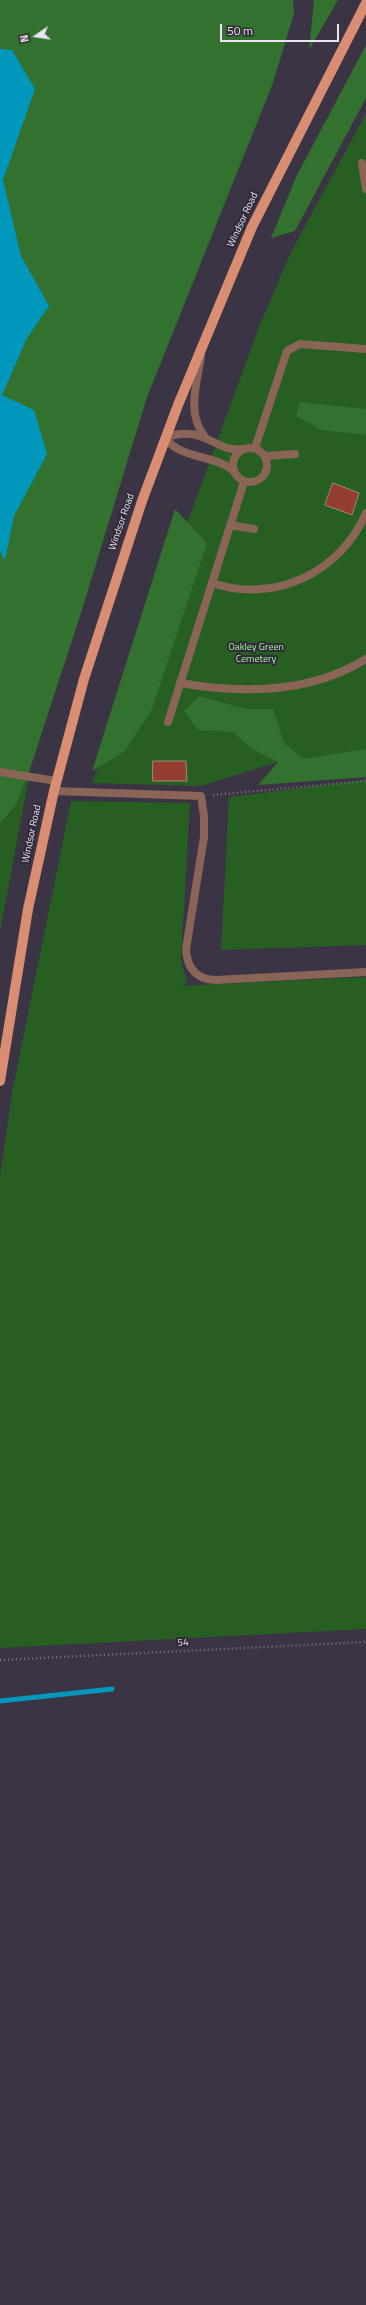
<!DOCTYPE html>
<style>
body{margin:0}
#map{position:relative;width:366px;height:2305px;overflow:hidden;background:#3b3444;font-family:"Titillium Web",sans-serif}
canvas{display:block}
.north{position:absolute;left:16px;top:16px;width:40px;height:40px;-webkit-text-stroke:3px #312a39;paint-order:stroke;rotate:257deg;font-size:11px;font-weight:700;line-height:16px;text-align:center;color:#e9e4ef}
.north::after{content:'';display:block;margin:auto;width:14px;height:18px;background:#e9e4ef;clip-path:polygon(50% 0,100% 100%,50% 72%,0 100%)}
.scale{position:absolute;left:220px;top:24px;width:119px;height:18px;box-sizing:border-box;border:2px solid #e9e4ef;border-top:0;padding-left:5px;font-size:12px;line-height:14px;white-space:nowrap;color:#e9e4ef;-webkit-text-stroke:3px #312a39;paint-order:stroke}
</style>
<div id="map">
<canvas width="366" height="2305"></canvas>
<div class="north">N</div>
<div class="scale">50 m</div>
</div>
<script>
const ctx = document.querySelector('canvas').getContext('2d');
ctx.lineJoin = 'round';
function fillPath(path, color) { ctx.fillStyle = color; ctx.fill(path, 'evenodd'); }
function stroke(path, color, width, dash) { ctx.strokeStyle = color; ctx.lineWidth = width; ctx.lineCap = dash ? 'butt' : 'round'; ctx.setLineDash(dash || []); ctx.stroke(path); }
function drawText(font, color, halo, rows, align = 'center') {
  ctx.font = font + ' "Titillium Web",sans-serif'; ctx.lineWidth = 4; ctx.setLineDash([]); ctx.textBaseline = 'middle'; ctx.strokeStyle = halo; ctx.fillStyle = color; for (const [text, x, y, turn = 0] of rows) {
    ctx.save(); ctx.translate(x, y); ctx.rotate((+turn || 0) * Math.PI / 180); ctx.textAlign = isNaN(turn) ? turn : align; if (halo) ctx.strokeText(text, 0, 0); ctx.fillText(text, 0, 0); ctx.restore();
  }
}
fillPath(new Path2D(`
 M366,113v639l-88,10 -77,24 -109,-3 167,-456 32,-75z
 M0,761l31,5 -31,166z
 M366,780v165l-145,5 8,-153z
 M71,801l119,2 -9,156 6,25 -9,2 188,-9v652l-366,19v-471l12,-84z`), '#275e22');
fillPath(new Path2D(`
 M0,0h293l1,13 -21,70 -126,314 -66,216 -50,153 -15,39 -16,18z
 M314,0h24l-29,50z
 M366,45v53l-71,133 -24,7 25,-61z
 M300,402l66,7v26l-45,-5 -25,-14z
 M175,509l32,34 -55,166 -27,42 -33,20z
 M199,696l47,13h27l11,34 19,16 63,-10v28l-108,8 20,-23 -26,-13 -19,-17 -35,-2 -14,-19z`), '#33712e');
fillPath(new Path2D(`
 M0,49l12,1 23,39 -32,91 18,76 28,50 -22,32 -25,57 32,15 13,44 -33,62 -9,44 -5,-9z`), '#0097bd');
stroke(new Path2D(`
 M0,1701l112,-12`), '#0097bd', 5);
const building = new Path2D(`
 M333,483l26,10 -7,22 -27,-10z
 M153,761h33l1,20h-34z`);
fillPath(building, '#933e2f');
stroke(building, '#9e8782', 1);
stroke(new Path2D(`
 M213,795l153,-14
 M0,1660l366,-18`), '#7c7684', 2.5, [1, 3]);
stroke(new Path2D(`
 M362,163l4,26
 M201,356c-4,27 -15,58 4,81
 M233 465a17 17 0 1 1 34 0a17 17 0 1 1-34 0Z
 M255,448l32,-97 13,-7 66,5
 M265,456l30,-2
 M233,470c-21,-16 -52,-11 -68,-32 39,-15 50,15 77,11
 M230,525l24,4
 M212,583c62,21 128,-10 154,-70
 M180,683c63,11 130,11 186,-24
 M168,722l76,-240
 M0,772l56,9
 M54,791l147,5 3,20v21l-18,112c1,19 10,31 30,31l150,-8`), '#896457', 8);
stroke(new Path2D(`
 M0,1081l28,-172 26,-118 30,-112 58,-178 36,-96 74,-178 114,-224`), '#d98d73', 10);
drawText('10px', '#e9e4ef', '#312a39', [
 ["Windsor Road",243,220,-65],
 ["Windsor Road",122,522,-71],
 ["Windsor Road",32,834,-78],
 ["54",183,1643,-3]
]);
drawText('10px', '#a2f69a', '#312a39', [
 ["Oakley Green",256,648],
 ["Cemetery",256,660]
]);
</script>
